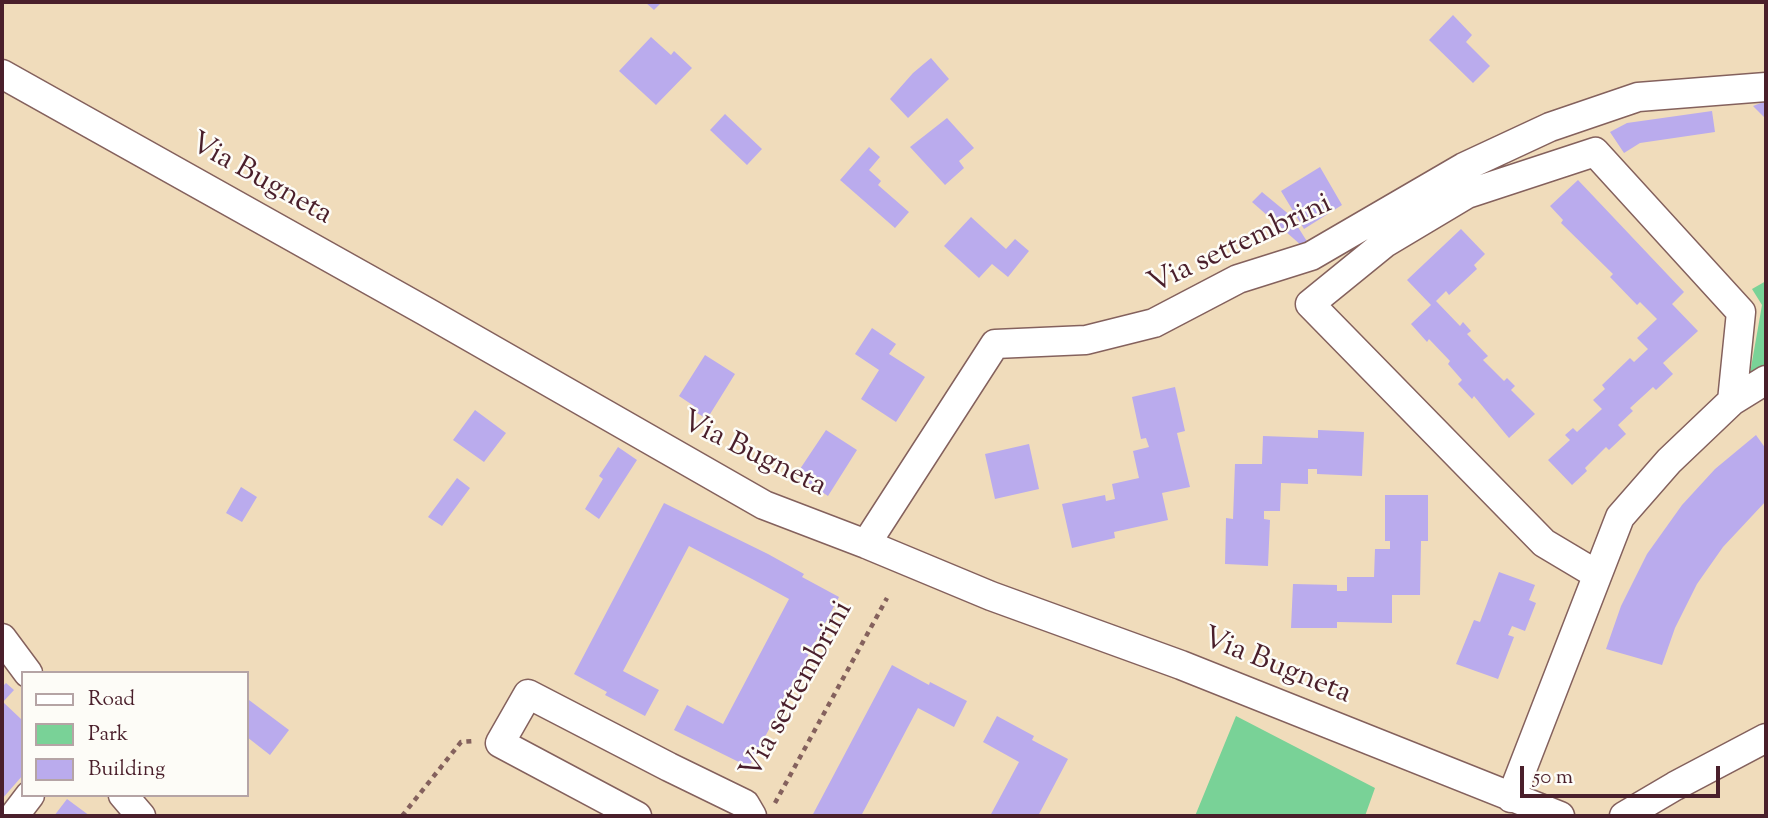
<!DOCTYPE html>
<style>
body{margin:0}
#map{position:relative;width:1768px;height:818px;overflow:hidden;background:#f0dcbb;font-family:"Sorts Mill Goudy",serif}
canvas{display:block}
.frame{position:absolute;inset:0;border:4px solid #4a1f2b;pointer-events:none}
.legend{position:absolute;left:21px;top:671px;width:228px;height:126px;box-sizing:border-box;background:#fdfcf7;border:2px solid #b5a4a5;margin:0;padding:9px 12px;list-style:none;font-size:21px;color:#4a1f2b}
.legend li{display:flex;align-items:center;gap:14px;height:35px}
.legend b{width:35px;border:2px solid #b5a4a5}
.scale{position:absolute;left:1520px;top:766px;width:200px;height:32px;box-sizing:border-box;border:4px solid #4a1f2b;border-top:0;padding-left:9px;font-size:21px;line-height:24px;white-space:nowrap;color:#4a1f2b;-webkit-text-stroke:5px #fdfcf7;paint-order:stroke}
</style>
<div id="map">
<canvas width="1768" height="818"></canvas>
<div class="frame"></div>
<ul class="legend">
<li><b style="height:9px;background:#fff"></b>Road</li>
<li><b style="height:19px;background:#79d297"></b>Park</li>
<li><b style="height:19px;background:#baabed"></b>Building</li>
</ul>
<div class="scale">50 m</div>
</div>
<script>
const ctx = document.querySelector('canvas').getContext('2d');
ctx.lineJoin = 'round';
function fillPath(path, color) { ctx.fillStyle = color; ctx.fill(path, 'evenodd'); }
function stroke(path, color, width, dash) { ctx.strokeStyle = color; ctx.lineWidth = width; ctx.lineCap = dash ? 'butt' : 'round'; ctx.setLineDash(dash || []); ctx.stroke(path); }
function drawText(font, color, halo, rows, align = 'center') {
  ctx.font = font + ' "Sorts Mill Goudy",serif'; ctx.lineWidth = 5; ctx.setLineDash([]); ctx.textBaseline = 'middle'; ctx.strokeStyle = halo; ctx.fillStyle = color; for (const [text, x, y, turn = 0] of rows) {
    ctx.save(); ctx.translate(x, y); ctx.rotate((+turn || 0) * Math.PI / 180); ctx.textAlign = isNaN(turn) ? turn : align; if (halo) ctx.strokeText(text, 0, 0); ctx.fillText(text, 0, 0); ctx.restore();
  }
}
fillPath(new Path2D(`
 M1766,281v86l-17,12 13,-74 -10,-16z
 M1236,716l139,72 -10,28h-170z`), '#79d297');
fillPath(new Path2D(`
 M645,2h17l-8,8z
 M1453,15l19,20 -6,7 24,24 -17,17 -44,-43z
 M651,37l20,18 3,-4 18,17 -36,37 -37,-34z
 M931,58l18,21 -41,39 -18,-19 23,-26z
 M1766,101v18l-13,-13z
 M1712,111l3,21 -75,11 -16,10 -14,-21 17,-9z
 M725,114l37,35 -15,16 -37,-35z
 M947,118l27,30 -15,13 5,7 -19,17 -35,-38z
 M869,147l11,10 -11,13 12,11 -3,4 31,27 -14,16 -55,-48z
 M1320,167l22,38 -38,24 -23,-38z
 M1578,180l106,112 -12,12 26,27 -35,32 10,11 -17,16 -3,-3 -23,21 3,3 -15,14 8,9 -17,16 -3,-3 -21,21 2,3 -15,14 -24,-25 22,-20 -5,-5 8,-7 4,4 25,-23 -9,-9 12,-11 -3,-4 28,-27 4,4 14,-13 -11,-11 20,-19 -17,-17 -3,3 -27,-28 3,-3 -52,-51 2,-3 -13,-14z
 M1262,192l29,24 17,27 -6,3 -50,-44z
 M971,217l35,32 9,-10 14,12 -21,26 -16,-13 -13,14 -35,-32z
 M1461,229l24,25 -11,11 3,4 -28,26 -3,-4 -10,10 24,25 3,-4 8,9 -4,3 21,22 -5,4 21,21 3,-3 8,8 -4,4 24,24 -26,24 -35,-42 -2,3 -14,-15 4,-4 -14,-16 2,-3 -21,-22 -2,3 -16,-18 20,-19 -24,-25z
 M872,328l24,16 -7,10 36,23 -29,45 -35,-23 18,-29 -24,-16z
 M705,355l30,19 -28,45 -15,-9 2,-4 -15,-10z
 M1175,387l10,44 -8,2 13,54 -28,6 6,27 -54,12 1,6 -43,10 -10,-44 43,-9 1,6 9,-2 -3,-15 27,-6 -6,-27 16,-4 -3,-9 -5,1 -9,-42z
 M475,410l31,23 -22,29 -31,-22z
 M826,430l31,20 -29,46 -32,-21z
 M1318,430l46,2 -2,44 -45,-2v-5h-9v15l-27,-1 -1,28h-16v8l6,1 -2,46 -43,-2 1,-46 7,1 2,-55h27l1,-28 55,2z
 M1756,435l10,14v52l-43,46 -26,37 -22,44 -13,37 -56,-16 15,-43 26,-52 35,-49 33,-36z
 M1029,444l10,45 -44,10 -10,-45z
 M618,447l19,13 -38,59 -14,-10 18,-30 -4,-3z
 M457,478l13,10 -28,38 -14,-9z
 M241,487l16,10 -15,25 -16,-9z
 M1385,495h43v46h-7l-1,54h-28v28l-55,-1v6h-46l2,-44 44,1v6h10v-14h27l1,-28h15v-8h-5z
 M664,503l104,51 36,20 -2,3 37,20 -90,170 -75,-37 13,-25 36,19 66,-125 -35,-19 -65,-34 -66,125 36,19 -14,26 -40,-21 2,-3 -33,-18z
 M1499,572l36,13 -6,15 7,3 -11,28 -13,-5 -4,9 6,2 -16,42 -42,-15 18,-44 6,2z
 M892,665l37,20 1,-3 37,19 -13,26 -36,-19 -57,108h-49z
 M6,683l8,7 -11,12 18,17 2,-2v58l-21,24v-112z
 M249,700l40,30 -19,25 -23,-18z
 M997,716l37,20 -2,4 36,19 -30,57h-48l29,-54 -36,-20z
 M67,799l23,17h-36z`), '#baabed');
const minor = new Path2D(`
 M2,74l423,237 339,194 102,39 125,52 190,69 379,151
 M866,544l129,-200 91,-4 68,-17 84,-44 73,-23 153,-89 86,-40 88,-30 128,-10
 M1596,574l-52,-31 -234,-239 75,-61 82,-49 128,-42 146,160 -9,89
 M2,638l26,35
 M123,795l18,21
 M1511,798l109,-281 49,-56 63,-60 34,-21
 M14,816l16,-21
 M637,816l-137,-73 28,-49 141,73 76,37 7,12
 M1624,816l51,-30 91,-48`);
stroke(minor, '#84615d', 31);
stroke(new Path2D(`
 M775,803l112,-205
 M402,816l59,-74 14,-1`), '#84615d', 4.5, [5, 5]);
stroke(minor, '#fff', 28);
drawText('30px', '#4a1f2b', '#fdfcf7', [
 ["Via Bugneta",260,181,29],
 ["Via settembrini",1241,246,-25],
 ["Via Bugneta",753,456,26],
 ["Via Bugneta",1276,668,22],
 ["Via settembrini",799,691,-61]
]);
</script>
